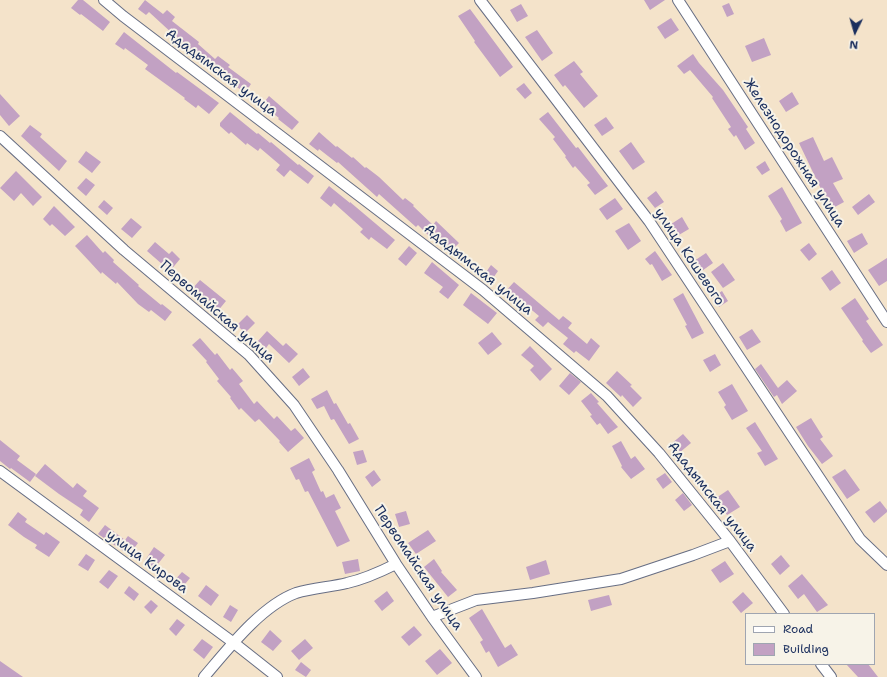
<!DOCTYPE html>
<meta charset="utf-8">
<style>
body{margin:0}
#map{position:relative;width:887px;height:677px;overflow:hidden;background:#f4e3ca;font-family:"Shantell Sans",sans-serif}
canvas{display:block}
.legend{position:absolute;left:745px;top:613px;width:130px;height:52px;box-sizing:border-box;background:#f7f3e8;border:1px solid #9fa5b1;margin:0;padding:5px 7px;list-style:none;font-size:12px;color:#1b2f5e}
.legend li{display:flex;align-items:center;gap:8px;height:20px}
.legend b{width:20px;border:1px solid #9fa5b1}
.north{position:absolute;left:835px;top:12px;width:40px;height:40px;-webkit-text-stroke:3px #f7f3e8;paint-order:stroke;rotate:185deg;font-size:11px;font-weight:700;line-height:16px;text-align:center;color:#1b2f5e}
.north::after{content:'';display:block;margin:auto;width:14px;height:18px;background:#1b2f5e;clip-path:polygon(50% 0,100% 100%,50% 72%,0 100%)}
</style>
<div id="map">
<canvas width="887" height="677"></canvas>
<ul class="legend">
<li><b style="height:5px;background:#fff"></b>Road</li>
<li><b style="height:11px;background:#c2a1c3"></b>Building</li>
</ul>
<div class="north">N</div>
</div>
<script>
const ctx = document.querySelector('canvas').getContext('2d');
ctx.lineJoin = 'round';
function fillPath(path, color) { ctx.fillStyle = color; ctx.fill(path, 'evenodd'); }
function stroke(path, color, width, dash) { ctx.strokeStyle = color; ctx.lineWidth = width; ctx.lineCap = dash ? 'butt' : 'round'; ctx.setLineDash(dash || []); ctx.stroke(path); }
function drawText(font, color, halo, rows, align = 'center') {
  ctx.font = font + ' "Shantell Sans",sans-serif'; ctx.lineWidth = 4; ctx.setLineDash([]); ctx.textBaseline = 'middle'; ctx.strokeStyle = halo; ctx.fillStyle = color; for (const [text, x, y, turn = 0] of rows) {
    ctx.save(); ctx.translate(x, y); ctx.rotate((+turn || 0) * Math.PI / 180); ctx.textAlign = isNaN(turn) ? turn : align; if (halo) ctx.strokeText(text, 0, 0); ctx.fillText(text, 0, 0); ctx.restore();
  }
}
fillPath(new Path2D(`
 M78,0h5l27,22 -7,9 -22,-17 -1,1 -9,-7z
 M145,0l18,14 4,-4 8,7 -3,4 27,21 -1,2 17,15 3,-3 12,9 -2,2 23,17 -6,9 -42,-31 -30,-25 1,-2 -25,-23 -3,3 -8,-6z
 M644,0h21l-15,10z
 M729,3l5,11 -7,3 -5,-11z
 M521,4l7,12 -11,6 -7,-12z
 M470,9l43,58 -13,10 -26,-35 1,-1 -17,-25z
 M671,18l8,12 -14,9 -8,-12z
 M537,30l16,23 -11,8 -17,-24z
 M124,32l52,41 1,-1 42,31 -10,11 -11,-9 -2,3 -12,-9 1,-1 -40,-29 3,-4 -23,-17 -1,2 -9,-6z
 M764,38l7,17 -19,7 -7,-16z
 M693,54l6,9 24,27 25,37 -2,2 9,14 -10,7 -9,-15 -2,2 -6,-8 3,-2 -19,-29 1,-1 -23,-27 -6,4 -7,-8z
 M574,61l9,11 -3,2 18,22 -14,12 -19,-23 -2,2 -9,-12z
 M524,83l8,10 -7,6 -9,-10z
 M792,92l7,12 -13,8 -7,-11z
 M0,94l20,22 -11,10 -9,-11z
 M269,96l30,26 -7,8 -14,-11 1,-1 -17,-13z
 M230,112l27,22 1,-1 12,10 1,-1 27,23 1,-1 15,12 -6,8 -18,-14 -6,7 -8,-7 4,-5 -20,-17 -2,3 -11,-8 -1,2 -15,-13 -2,2 -9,-8v-3z
 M548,112l28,36 2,-1 30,39 -13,9 -8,-10 3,-2 -15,-17 -2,2 -8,-11 1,-1 -13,-17 2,-2 -16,-18z
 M606,117l8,11 -12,8 -8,-11z
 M30,125l12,9 -2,3 27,24 -8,10 -38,-35z
 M319,132l17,15 1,-1 15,12 1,-1 12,11 1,-1 13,10 24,23 2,-2 9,7 -1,1 20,19 3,-4 23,22 -9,9 -14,-13 -2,2 -16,-16 -2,2 -37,-33 -2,3 -39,-35 -1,1 -18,-14 -1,2 -9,-7z
 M813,137l11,24 8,-4 11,22 -10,4 11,19 -11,6 -12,-19 -22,-46z
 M631,142l14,20 -12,8 -14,-19z
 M86,151l15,11 -9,11 -14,-11z
 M765,161l5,9 -8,5 -6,-8z
 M16,171l26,26 -9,9 -12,-13 -7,8 -14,-13z
 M86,178l9,7 -9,11 -9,-8z
 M329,186l21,17v-1l45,38 -8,9 -16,-12 -2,3 -9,-8 3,-3 -29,-26 -3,4 -11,-9z
 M782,187l20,36 -16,9 -6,-11 2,-2 -14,-23z
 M656,191l8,11 -9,6 -8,-10z
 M869,194l6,8 -17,13 -6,-8z
 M615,198l8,11 -16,11 -8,-11z
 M104,200l9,8 -6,7 -9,-8z
 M54,206l21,21 -10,9 -13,-12 -2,2 -7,-7z
 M682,217l7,12 -17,10 -7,-11z
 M131,218l11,9 -10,11 -11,-9z
 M629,223l12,18 -13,9 -13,-19z
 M862,233l6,11 -14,9 -7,-12z
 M87,235l16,18 2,-2 9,9 -1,2 26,23 -1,1 23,19 1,-1 10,8 -7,9 -14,-11 -2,2 -11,-8 -21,-22 -1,2 -14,-12 -1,2 -11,-12 -15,-16z
 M155,242l14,12 3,-3 8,8 -10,12 -23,-20z
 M809,243l8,11 -8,7 -9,-11z
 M409,246l8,7 -11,13 -8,-7z
 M655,251l17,24 -10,6 -10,-17 -2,1 -5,-6z
 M706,253l7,10 -14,10 -8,-10z
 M887,258v23l-8,5 -11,-16z
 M432,262l27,23 -11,14 -9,-7 4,-5 -19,-14z
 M723,263l12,17 -12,8 -12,-16z
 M491,265l7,6 -9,13 -7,-6z
 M832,270l9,13 -11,8 -9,-13z
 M200,280l26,21 -9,11 -25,-23z
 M514,282l45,38 4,-4 9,7 -4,5 19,16 4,-6 9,8 -11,15 -13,-10 -2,2 -11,-9 5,-6 -20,-16 -5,5 -8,-7 4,-4 -23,-19 -3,3 -9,-7z
 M722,291l6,10 -9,6 -6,-10z
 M471,293l26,20 -9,11 -25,-19z
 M683,293l21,40 -12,6 -7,-13 2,-1 -14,-26z
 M855,298l14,21 -3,2 17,24 -12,8 -9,-12 1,-1 -22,-32z
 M247,315l8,8 -10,10 -8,-8z
 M752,329l9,13 -14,8 -8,-13z
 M267,331l16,15 3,-3 12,11 -9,9 -20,-19 -3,4 -8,-7z
 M492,332l10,12 -14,11 -10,-12z
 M200,338l15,17 2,-2 13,17 2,-2 11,13 -4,3 15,20 3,-3 17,18 3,-3 14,15 4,-3 9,10 -16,14 -9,-10 1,-1 -21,-22 -4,3 -14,-14 -2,2 -9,-12 1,-1 -14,-16 2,-2 -13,-17 1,-1 -15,-16z
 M530,346l22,23 -12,12 -10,-11 4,-4 -13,-11z
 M715,354l6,11 -11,7 -7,-12z
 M761,364l17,24 9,-8 10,11 -15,13 -5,-9 -3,2 -19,-28z
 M303,368l7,9 -11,9 -7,-9z
 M617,371l15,14 -2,1 12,12 -9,9 -11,-12 -1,2 -15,-14z
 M570,373l11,9 -12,13 -10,-9z
 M732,384l16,27 -16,9 -8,-13 2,-2 -8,-13z
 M327,390l7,14 2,-1 12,21 2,-1 9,16 -10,5 -15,-25 -3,1 -7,-14 -7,3 -6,-10z
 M591,393l8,9 -2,1 21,24 -10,7 -8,-11 -3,2 -7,-9 2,-1 -11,-14z
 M811,418l12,19 -3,2 13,17 -11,8 -14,-18 -12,-19z
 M755,422l23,37 -13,7 -8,-13 5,-2 -16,-23z
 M683,434l8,9 -12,10 -8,-9z
 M0,440l20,16 -3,4 19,14 -6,8 -19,-14 -1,1 -10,-8z
 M621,441l10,18 4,-3 10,13 -14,10 -10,-12 1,-1 -10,-20z
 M363,450l4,12 -10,3 -4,-13z
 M309,458l6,12 -3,2 9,20 2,-1 3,7 8,-4 7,14 -6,3 15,30 -13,6 -29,-56 -3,1 -6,-13 -3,1 -6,-12z
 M45,464l28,24 4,-5 10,8 -4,5 16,12 -10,14 -9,-7 3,-5 -24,-16 -24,-18z
 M845,469l15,21 -13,9 -15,-22z
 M374,470l7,10 -9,7 -7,-10z
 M665,473l7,9 -9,7 -7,-10z
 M728,490l12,17 -13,8 -11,-17z
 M683,493l9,12 -8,6 -9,-11z
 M880,501l7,9v2l-13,11 -9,-11z
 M406,511l4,13 -11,3 -4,-13z
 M18,512l9,7 -2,3 19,13 2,-3 14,10 -11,15 -14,-9 2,-3 -13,-8 -16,-12z
 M105,525l20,15 3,-4 10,7 -9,12 -31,-21z
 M428,530l8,11 -20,13 -8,-11z
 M154,547l11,8 -11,14 -10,-7z
 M86,554l9,6 -7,11 -10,-6z
 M781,555l9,11 -10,9 -9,-11z
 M358,559l2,12 -15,3 -3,-12z
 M434,559l8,12 -1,1 16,18 -9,7 -24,-30z
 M546,560l4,14 -20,6 -4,-13z
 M725,561l9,13 -14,9 -9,-13z
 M109,570l9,6 -10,13 -9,-7z
 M182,572l8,6 -9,11 -8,-7z
 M802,574l26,31 -11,7 -13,-18 -6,5 -10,-13z
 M206,585l13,10 -8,11 -13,-10z
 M129,586l10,8 -5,7 -10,-8z
 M387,591l7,10 -12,10 -8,-10z
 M743,592l10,11 -12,10 -9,-11z
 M609,595l3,10 -21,6 -3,-11z
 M151,600l7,6 -7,8 -7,-7z
 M230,605l8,5 -7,12 -8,-5z
 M482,609l23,39 6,-4 7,11 -20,12 -9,-16 -3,2 -6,-11 3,-2 -14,-22z
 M177,619l8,6 -9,11 -7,-7z
 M414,626l8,9 -13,11 -8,-9z
 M270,630l12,11 -9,10 -12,-9z
 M202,639l11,8 -9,12 -11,-9z
 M305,639l8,9 -14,12 -8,-9z
 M440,649l12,14 -15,12 -12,-14z
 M0,661l23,16h-23z
 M301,662l10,8 -5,7 -11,-7z
 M846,664h22l10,13h-20z`), '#c2a1c3');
const minor = new Path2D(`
 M104,0l19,16 360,274 124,106 52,57 71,88 54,73
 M480,0l169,221 211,318 27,26
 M678,0l209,322
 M0,136l124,114 125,105 45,50 44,65 58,94 36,53 44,60
 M0,471l234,172 43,34
 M432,617l44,-17 57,-7 88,-14 72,-24 37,-14
 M821,664l10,13
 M204,677c24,-28 57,-71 92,-84 17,-5 35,-6 51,-10 18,-4 33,-11 49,-19`);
stroke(minor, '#676e84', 12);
stroke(minor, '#fff', 10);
drawText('14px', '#1b2f5e', '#f7f3e8', [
 ["Ададымская улица",221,73,37],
 ["Железнодорожная улица",794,153,57],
 ["улица Кошевого",689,257,56],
 ["Ададымская улица",478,270,39],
 ["Первомайская улица",217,312,41],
 ["Ададымская улица",712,497,52],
 ["улица Кирова",147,562,36],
 ["Первомайская улица",418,568,56]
]);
</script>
